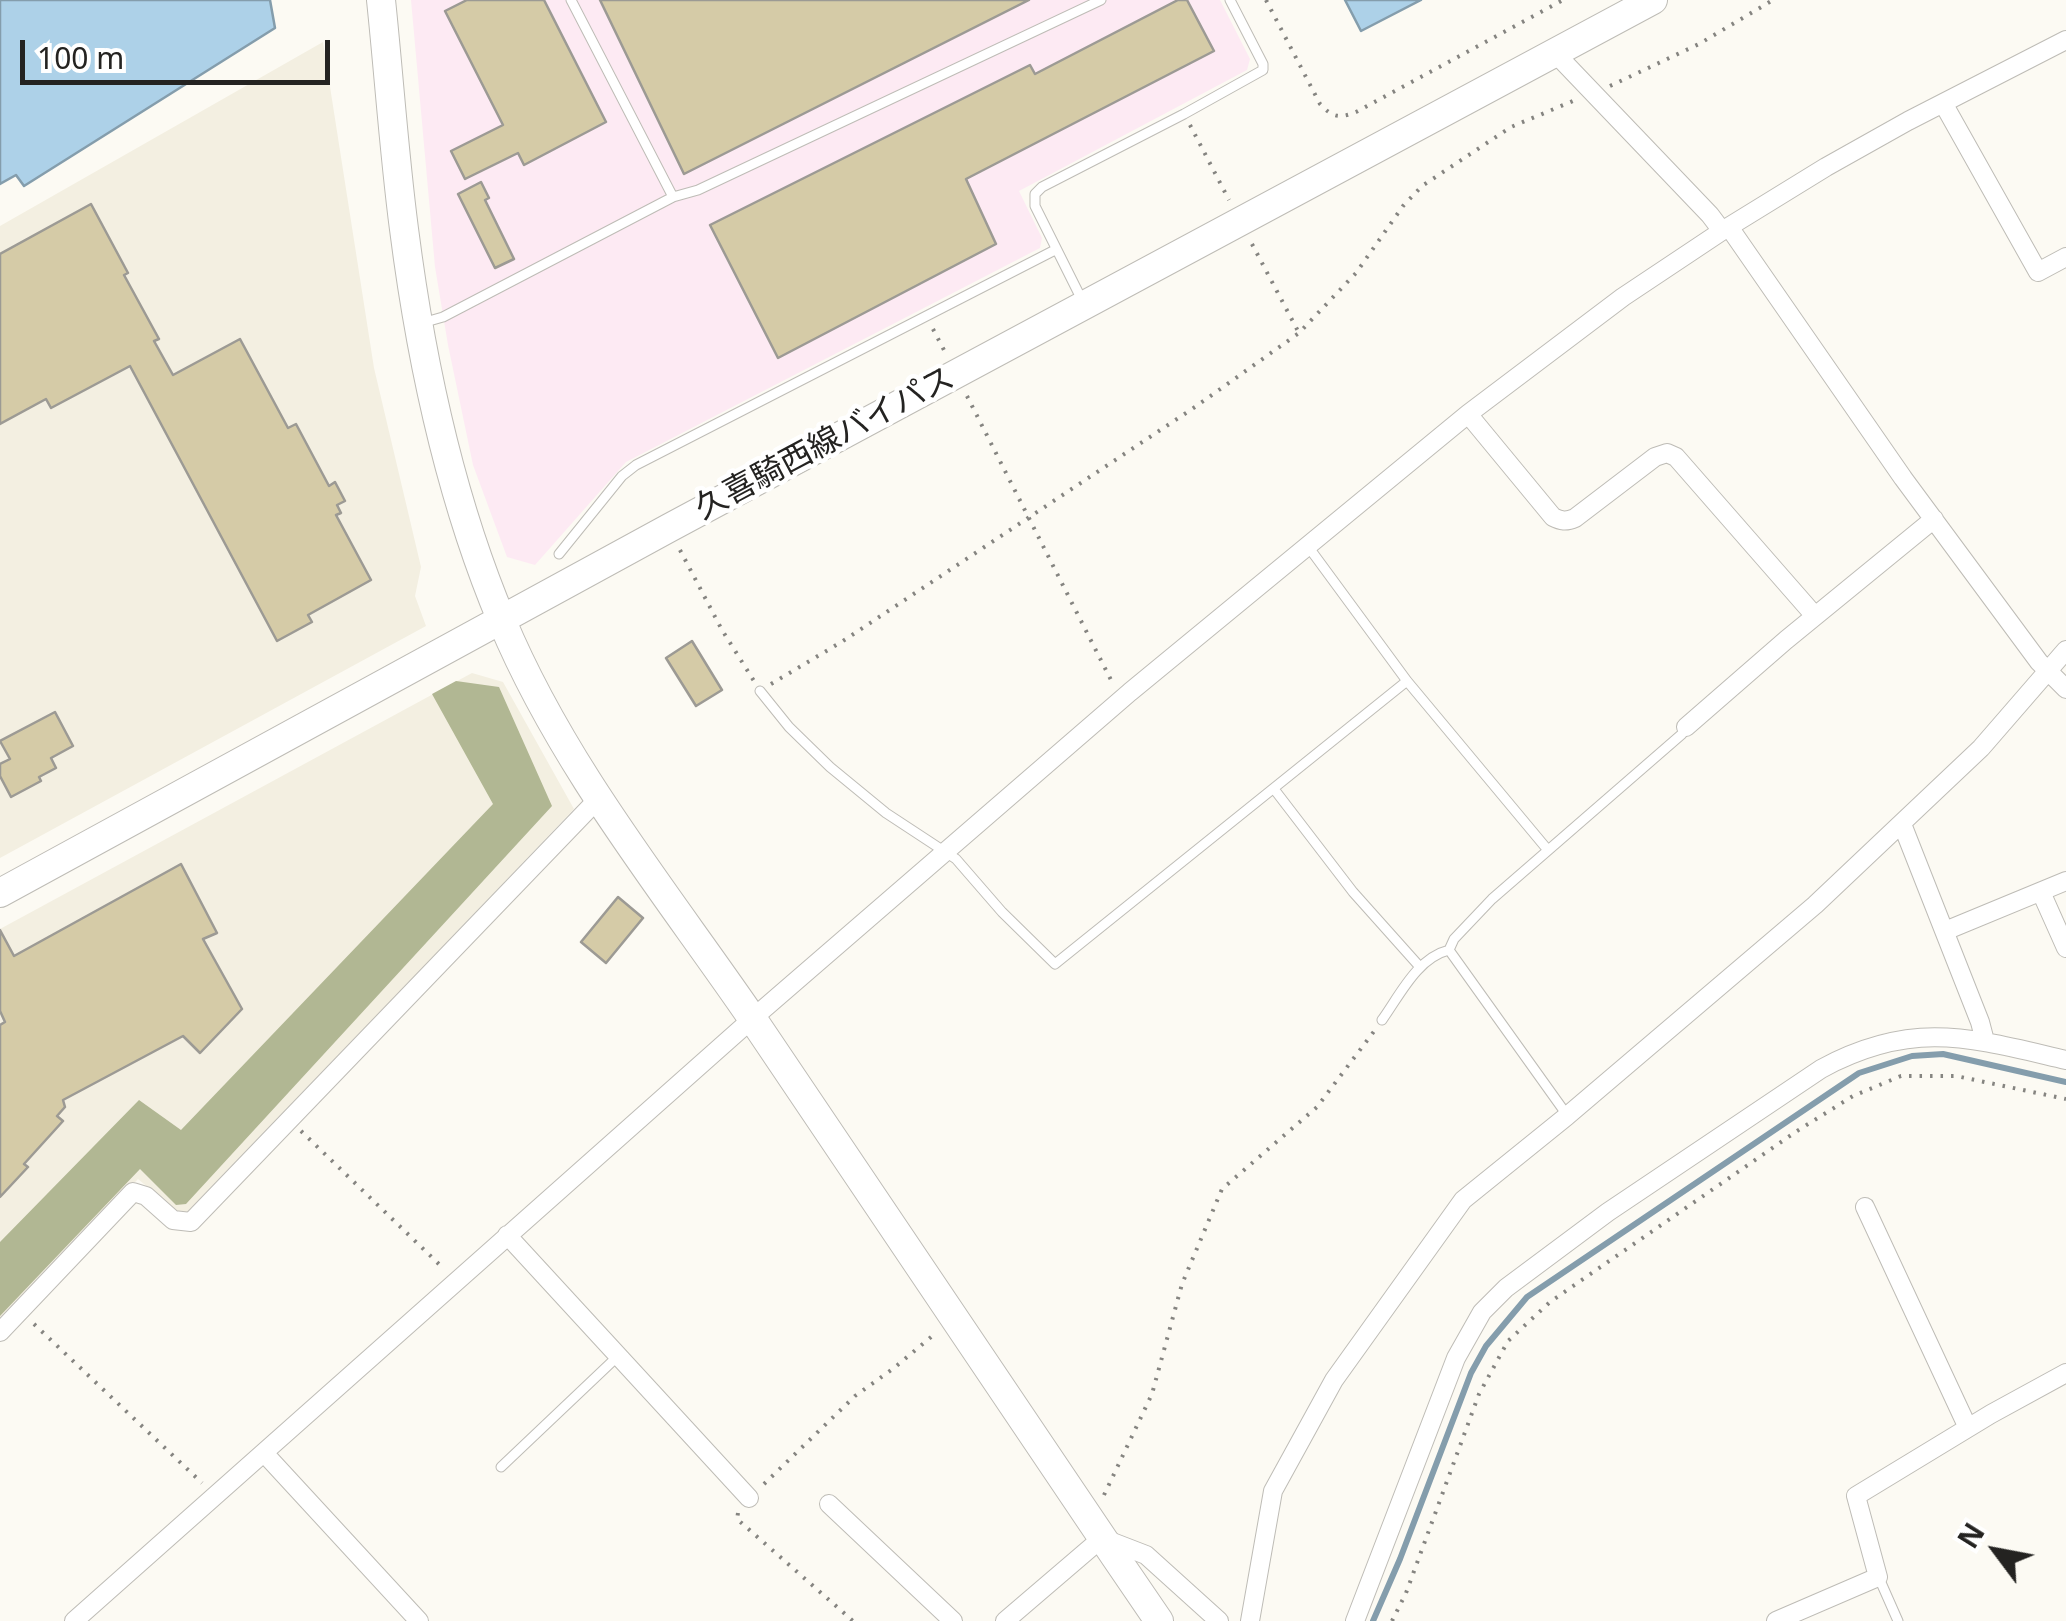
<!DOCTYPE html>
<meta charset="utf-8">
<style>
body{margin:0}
#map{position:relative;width:2066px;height:1621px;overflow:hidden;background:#fcfaf3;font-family:"Noto Sans",sans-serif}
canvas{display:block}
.north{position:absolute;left:1946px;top:1501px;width:100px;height:100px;-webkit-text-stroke:8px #fff;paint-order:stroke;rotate:302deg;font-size:28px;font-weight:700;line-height:40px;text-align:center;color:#242321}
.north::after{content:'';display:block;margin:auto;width:35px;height:45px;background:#242321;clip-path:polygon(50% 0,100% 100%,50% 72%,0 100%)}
.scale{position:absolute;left:20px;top:40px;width:310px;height:45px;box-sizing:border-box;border:5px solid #242321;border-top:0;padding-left:12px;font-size:30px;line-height:35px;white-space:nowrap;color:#242321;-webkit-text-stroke:8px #fff;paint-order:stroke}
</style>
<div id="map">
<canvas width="2066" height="1621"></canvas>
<div class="north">N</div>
<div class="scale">100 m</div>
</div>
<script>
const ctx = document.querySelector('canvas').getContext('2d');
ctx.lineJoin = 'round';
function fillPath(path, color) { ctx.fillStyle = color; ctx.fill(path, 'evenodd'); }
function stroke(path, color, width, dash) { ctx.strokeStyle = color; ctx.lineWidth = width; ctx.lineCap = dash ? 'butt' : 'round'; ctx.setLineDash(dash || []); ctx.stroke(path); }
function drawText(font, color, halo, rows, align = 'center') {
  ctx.font = font + ' "Noto Sans","Noto Sans JP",sans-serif'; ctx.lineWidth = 9; ctx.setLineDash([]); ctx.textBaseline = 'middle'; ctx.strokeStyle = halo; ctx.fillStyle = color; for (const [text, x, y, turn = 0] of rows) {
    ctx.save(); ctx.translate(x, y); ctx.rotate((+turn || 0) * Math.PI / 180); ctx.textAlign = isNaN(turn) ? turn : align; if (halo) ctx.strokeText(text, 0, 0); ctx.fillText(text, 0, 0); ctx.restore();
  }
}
fillPath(new Path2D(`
 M323,42l51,326 47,199 -6,29 11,30 -426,232v-632z
 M472,673l31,9 71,127 -384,403 -12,1 -40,-34 -138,145v-395z`), '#f3efe1');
fillPath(new Path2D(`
 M411,0h809l30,59 -3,11 -228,121 23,47 -2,10 -414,214 -91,103 -28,-8 -34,-92 -25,-120 -13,-78z`), '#fdeaf3');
fillPath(new Path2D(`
 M456,681l43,6 53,119 -366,398 -10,1 -36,-36 -140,147v-74l139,-142 42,30 312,-326 -61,-110z`), '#b1b793');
const water = new Path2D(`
 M0,0h270l5,28 -251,158 -8,-11 -16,9z
 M1345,0h76l-60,31z`);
fillPath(water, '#add1e8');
stroke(water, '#849dac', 2.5);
stroke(new Path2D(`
 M1373,1621l27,-62 71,-186 15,-27 41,-49 332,-224 53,-17 31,-2 123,28`), '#849dac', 6);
const building = new Path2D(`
 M467,0h77l62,122 -82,43 -6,-12 -53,26 -14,-28 52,-26 -58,-114z
 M600,0h429l-345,174z
 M1178,0h9l27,51 -248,128 30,65 -218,114 -68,-133 320,-160 5,9z
 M481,182l8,16 -4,2 29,59 -19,9 -37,-74z
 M91,204l37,69 -4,2 35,64 -5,2 19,34 67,-36 48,89 8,-4 33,62 6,-4 10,19 -8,4 4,8 -5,2 35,65 -63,35 4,7 -35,19 -147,-275 -79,42 -5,-9 -46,25v-170z
 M692,641l30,49 -26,16 -30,-48z
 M55,712l18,34 -22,12 5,10 -17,9 2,4 -30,16 -11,-21v-12l10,-5 -10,-18z
 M181,864l36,69 -14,6 39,70 -42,44 -17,-17 -120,64 2,7 -8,9 6,5 -39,43 4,3 -28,30v-172l5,-3 -5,-11v-81l14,26z
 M618,897l25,21 -37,45 -25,-21z`);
fillPath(building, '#d5cba7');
stroke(building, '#9c9a94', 2.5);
const lane = new Path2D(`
 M571,0l102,197
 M1083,302l-48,-96v-12l7,-7 142,-73 79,-44v-6l-33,-64
 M422,323l21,-6 230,-120 25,-7 403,-190
 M1307,545l100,136 140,168
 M559,554l63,-78 14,-11 419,-215
 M760,691l29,36 41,40 56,46 70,46 46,53 53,52 352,-283
 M1274,789l79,103 67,75
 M1449,950l118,165
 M1382,1020c18,-25 35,-62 67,-70l5,-11 38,-40 190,-165 4,-7
 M501,1467l117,-111
 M1879,1578l19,43`);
const street = new Path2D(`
 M1555,53l155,162 12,16
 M1943,103l95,169 28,-15
 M1729,227l174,251 136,184 27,27
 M1468,414l85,103c8,4 13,5 22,1l80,-61 12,-4 9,4 139,159
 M1686,727l100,-87 148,-121
 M1902,824l78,198 5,19
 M2041,892l25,56
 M1945,931l121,-50
 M1865,1207l103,221
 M507,1235l242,263
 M0,1332l133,-140 13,4 27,24 18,2 408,-424
 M265,1454l154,167
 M829,1504l124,117
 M74,1621l678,-602 378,-327 338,-278 155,-117 99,-66 104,-64 82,-46 158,-81
 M1005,1621l97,-83 44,17 73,66
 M1250,1621l23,-130 61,-111 129,-180 104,-84 248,-211 166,-157 85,-98
 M1355,1621l101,-263 26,-46 24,-24 102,-76 213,-143c92,-50 150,-31 245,-9
 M1776,1621l102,-44 -22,-81 135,-82 75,-41`);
const secondary = new Path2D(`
 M381,0c8,76 13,153 23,229 17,133 46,269 98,392 60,144 162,269 250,397 136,201 270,403 407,603
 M0,893l669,-365 984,-528`);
stroke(lane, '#bebcb6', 11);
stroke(street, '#bebcb6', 20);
stroke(secondary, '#bebcb6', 30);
stroke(new Path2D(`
 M1266,0l54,104c12,13 19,15 36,8l207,-112
 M1610,86l89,-42 74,-44
 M1190,125l39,75
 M1252,244l47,89
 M933,329l12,23
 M967,396l145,286
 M680,550l42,80 32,51
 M771,684l72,-43 352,-234 104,-74 57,-60 47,-67 19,-20 89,-59 62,-26
 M301,1131l141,136
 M34,1324l168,159
 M764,1484l91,-88 39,-28 43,-36
 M1104,1495l48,-101 30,-110 40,-95 95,-82 58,-77
 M738,1513l-1,6 116,102
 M1392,1621l14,-28 73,-199 29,-53 42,-39 247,-171 56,-35 48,-20h55l110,23`), '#858480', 4, [2.5, 8]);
stroke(lane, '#fff', 9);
stroke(street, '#fff', 18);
stroke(secondary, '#fff', 28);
drawText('32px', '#242321', '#fff', [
 ["久喜騎西線バイパス",825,444,-28]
]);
</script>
